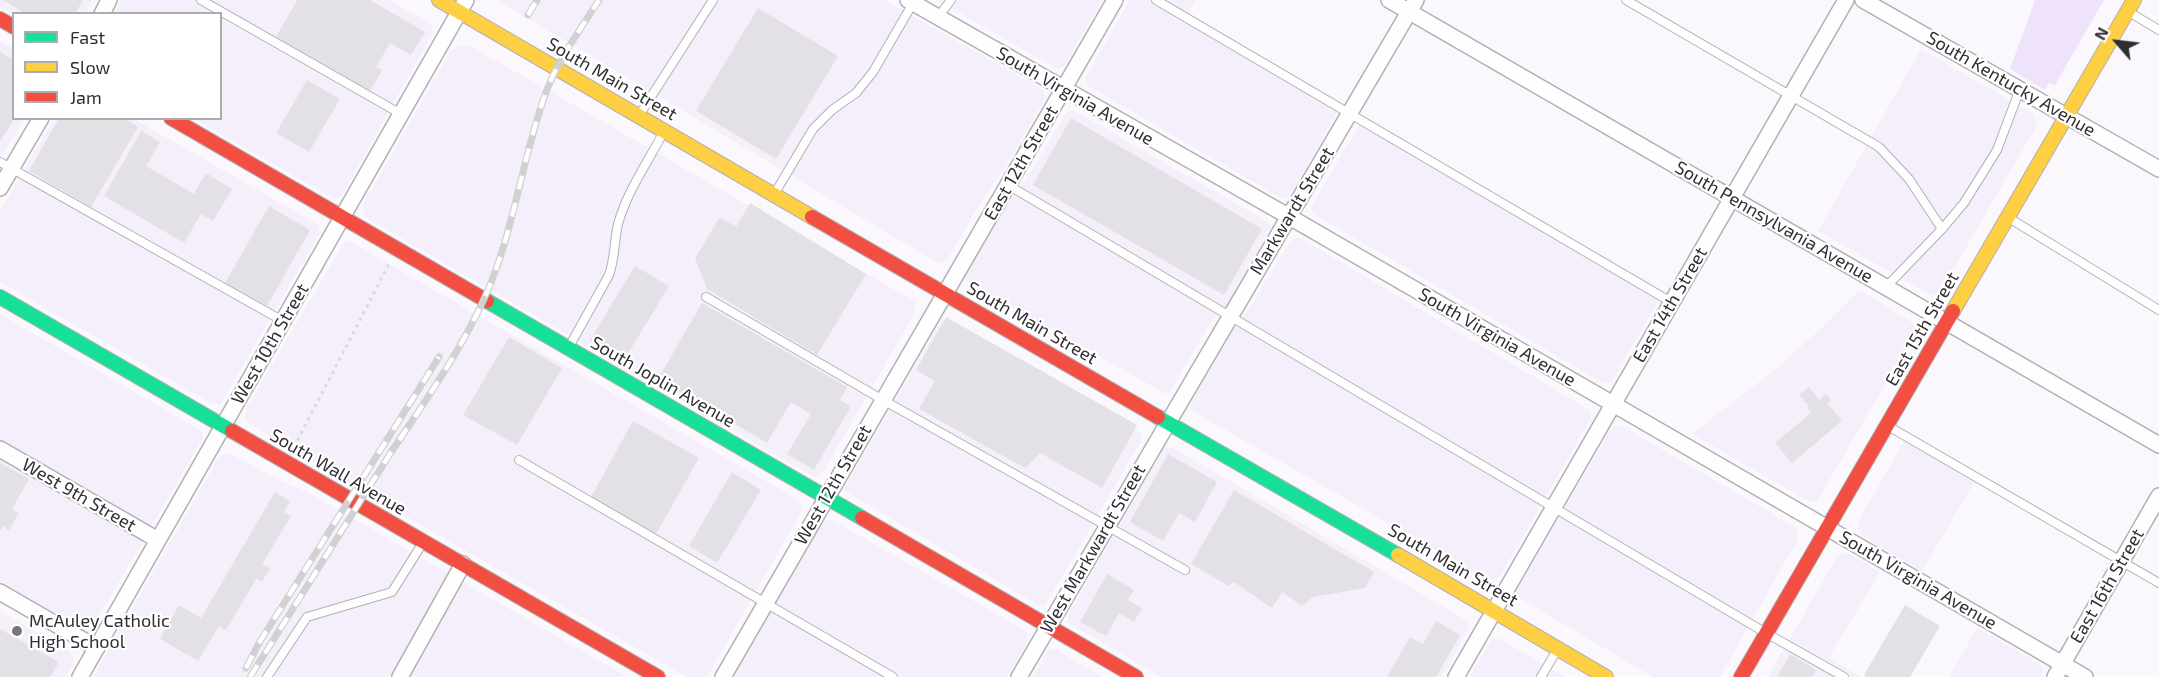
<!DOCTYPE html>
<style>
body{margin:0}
#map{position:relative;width:2159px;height:677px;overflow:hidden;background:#faf8fd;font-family:"Exo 2",sans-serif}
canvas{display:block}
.legend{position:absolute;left:12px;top:12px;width:210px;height:108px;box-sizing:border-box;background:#fff;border:2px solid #acabad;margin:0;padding:8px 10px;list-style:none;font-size:18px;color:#302e32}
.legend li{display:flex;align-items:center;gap:12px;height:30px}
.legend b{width:30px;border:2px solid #acabad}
.north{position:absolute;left:2087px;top:12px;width:60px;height:60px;-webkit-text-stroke:4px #fff;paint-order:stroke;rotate:298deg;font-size:16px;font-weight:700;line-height:24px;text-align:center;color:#302e32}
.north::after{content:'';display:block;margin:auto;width:21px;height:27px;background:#302e32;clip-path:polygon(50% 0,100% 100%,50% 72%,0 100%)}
</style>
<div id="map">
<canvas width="2159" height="677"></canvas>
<ul class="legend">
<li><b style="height:8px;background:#16e098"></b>Fast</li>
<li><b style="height:8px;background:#ffcf43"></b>Slow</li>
<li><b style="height:8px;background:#f24e42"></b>Jam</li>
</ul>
<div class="north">N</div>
</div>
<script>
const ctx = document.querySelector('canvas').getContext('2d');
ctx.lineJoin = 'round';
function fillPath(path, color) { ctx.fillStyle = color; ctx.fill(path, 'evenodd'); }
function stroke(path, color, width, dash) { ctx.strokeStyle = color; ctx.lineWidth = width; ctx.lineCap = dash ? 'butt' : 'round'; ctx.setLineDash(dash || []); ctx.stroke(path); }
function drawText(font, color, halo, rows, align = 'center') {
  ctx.font = font + ' "Exo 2",sans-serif'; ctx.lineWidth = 4.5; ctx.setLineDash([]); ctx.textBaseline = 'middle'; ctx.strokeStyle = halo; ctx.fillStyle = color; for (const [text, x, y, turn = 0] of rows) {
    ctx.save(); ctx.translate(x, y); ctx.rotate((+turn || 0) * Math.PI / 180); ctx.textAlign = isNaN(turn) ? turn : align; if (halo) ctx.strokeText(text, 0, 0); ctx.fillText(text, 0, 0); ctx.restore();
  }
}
fillPath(new Path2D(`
 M0,0h93l-8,13 -72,2 -13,-8z
 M122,0h267l42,24 2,9 -92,164 -6,2 -141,-80 26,-1v-104h-106z
 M497,0h387l160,90 2,7 -42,72 -23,33 -35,60 -8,1z
 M937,0h165l-38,66 -7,3z
 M1130,0h66l-8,15 153,90 -51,91 -7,3 -195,-113 -3,-8z
 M0,41l13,7 1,70 10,1 -24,41z
 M460,45l11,2 61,34 382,220 2,10 -94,163 -8,3 -446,-258 -4,-5 -2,-8 86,-150 4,-6z
 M1921,49l108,62 5,3 2,8v5l-94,162 -9,7 -115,-65z
 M1073,110l195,112 3,4 -43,78 -16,17 -42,70 -4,3 -202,-114v-8l34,-56 27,-34 41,-69z
 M1363,118l301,173 -52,90 -2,2h-7l-291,-170 -1,-6z
 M54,119h80l185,106 1,8 -100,172 -8,-1 -212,-122v-71z
 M1296,238h4l291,173v7l-90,157 -5,4h-10l-292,-167 -3,-3 1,-9 39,-67 15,-20 44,-71z
 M345,241l6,1 449,259 2,4 -1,7 -94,165h-20l-294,-168 -146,-87 -2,-4 1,-9z
 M1859,290l51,31 4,5 1,7 -98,168h-9l-116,-67 85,-66 41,-37z
 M0,314l200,116 3,3v5l-110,188 -7,4 -86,-48z
 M942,320l5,1 194,112v8l-96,165 -7,-1 -195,-115z
 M1613,426h9l173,101 3,4v8l-78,138h-67l-137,-81 1,-6z
 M1909,433l70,41 -57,97 -59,-35 -6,-7 3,-11z
 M1165,446l7,1 297,175 -1,8 -27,47h-279l-92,-53 -3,-3 2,-7z
 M229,453l52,28 28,12 318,184h-534l125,-218 4,-4z
 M826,520l8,1 190,109 4,4 -1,9 -20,34h-274l89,-154z
 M1843,553h5l32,19 -51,86 32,19h-93l67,-117z
 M0,611l69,40 4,4 1,7 -8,15h-66z
 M1977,628l63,36 3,7 -2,6h-92z
 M1493,638l7,1 65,38h-96z
 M1051,649h4l47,28h-69l15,-26z`), '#f5effc');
fillPath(new Path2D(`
 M2035,0h69l-49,85 -6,-2 -4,7 -35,-21z`), '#eee3fb');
fillPath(new Path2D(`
 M3,0h80l-8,14h-49z
 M297,0h73l55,32 -14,23 -21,-12 -14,24 6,3 -12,21 -94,-54z
 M758,8l80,48 -62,103 -80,-48z
 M0,52l14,8v59l-14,23z
 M307,80l33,19 -31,53 -33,-19z
 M59,118h65l14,9 -47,80 -62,-36z
 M1071,118l191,111 -38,66 -191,-110z
 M141,131l19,11 -14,24 48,28 12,-21 26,16 -19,32 -12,-7 -17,29 -80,-47z
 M750,203l116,71 -49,81 -110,-66 -12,-31 25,-41 16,10z
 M269,206l41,24 -43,76 -42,-23z
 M635,266l34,20 -45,74 -34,-20z
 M702,303l145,84 -7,13 11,6 -37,64 -27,-16 24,-40 -20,-12 -24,41 -109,-64z
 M946,317l191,108 -35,63 -62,-35 -15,15 -106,-59 16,-28 -19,-11z
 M509,337l53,31 -45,77 -54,-30z
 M1809,387l10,13 7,-6 5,6 -4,3 15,18 -50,42 -17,-20 36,-30 -4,-5 2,-2 -10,-11z
 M633,421l66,37 -43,76 -65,-37z
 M1168,454l49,28 -22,40 -16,-9 -16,28 -33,-19z
 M0,463l29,16 -17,30 7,4 -10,17 -6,-4 -3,5z
 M732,472l29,18 -44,73 -28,-17z
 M1234,490l140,82 -9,16 -52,9 -11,9 -20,-14 -10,16 -38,-26 -5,4 -38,-22z
 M275,492l15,9 -6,11 7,4 -29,48 8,4 -8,14 -6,-3 -30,51 -7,-4 -21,35 -38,-22 19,-34 22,13z
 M1107,574l27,16 -6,10 14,8 -8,14 -15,-9 -13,23 -26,-14z
 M1905,605l35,21 -30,51h-43l-3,-2z
 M1436,621l24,14 -24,42h-49l23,-40 13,7z
 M0,629l59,33 -9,15h-50z
 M1790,654l26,16 -4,7h-35z`), '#e3e1e5');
const lane = new Path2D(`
 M201,0l200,114
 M1156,0l515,302
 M1626,0l253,147 30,32 33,50
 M2129,12l30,18
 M938,17l13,-17
 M640,114l73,-114
 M0,162l283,159
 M1008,185l758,448 78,44
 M775,193l38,-64 19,-19 24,-17 17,-21 40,-69
 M2009,218l150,92
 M1887,286l55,-57 22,-26 33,-53 23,-61
 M706,297l177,103 302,170
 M569,347l40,-72c6,-16 5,-34 9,-51 9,-32 29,-61 44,-89
 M1888,426l271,157
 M519,460l374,217
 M267,677l40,-60 85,-25 30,-48
 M1541,677l16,-27`);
const street = new Path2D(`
 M908,0l380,216 797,461
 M1389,0l770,445
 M1863,0l296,169
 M102,14l7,-14
 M0,188l41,-70
 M0,449l158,91
 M0,592l97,56
 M80,677l386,-677
 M400,677l63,-113
 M723,677l392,-677
 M1019,677l397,-677
 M1456,677l390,-677
 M2055,677l104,-181`);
const fast = new Path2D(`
 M0,297l232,134
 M487,301l375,217
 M1158,417l240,138`);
const slow = new Path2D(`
 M439,0l373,217
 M1953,311l181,-311
 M1398,555l208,122`);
const jam = new Path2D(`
 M0,19l14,8
 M171,118l316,183
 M812,217l346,200
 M232,431l426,246
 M862,518l274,159
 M1741,677l212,-366`);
stroke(lane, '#b1b0b4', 10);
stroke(street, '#b1b0b4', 18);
stroke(fast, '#b1b0b4', 16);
stroke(slow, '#b1b0b4', 16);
stroke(jam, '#b1b0b4', 16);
stroke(new Path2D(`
 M294,447l95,-183`), '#d9d9d9', 3, [3, 4.5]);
stroke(lane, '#fefeff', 8);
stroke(street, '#fefeff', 15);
stroke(fast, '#16e098', 14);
stroke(slow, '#ffcf43', 14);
stroke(jam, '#f24e42', 14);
const rail = new Path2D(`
 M528,15l9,-15
 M246,668l13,-25 180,-286
 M250,677c47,-74 93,-149 140,-223 33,-50 69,-100 94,-155 30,-66 37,-137 61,-204 12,-34 35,-65 54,-95`);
stroke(rail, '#d1d1d2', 7);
stroke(rail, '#fff', 4.5, [14]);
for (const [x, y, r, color] of [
 [17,631,6,"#777579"]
]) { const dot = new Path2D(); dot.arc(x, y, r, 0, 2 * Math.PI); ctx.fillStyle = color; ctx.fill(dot); stroke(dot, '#fff', 2); }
drawText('18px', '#302e32', '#fff', [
 ["South Main Street",612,79,30],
 ["South Kentucky Avenue",2011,84,30],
 ["South Virginia Avenue",1075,96,30],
 ["East 12th Street",1021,163,-60],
 ["Markwardt Street",1292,211,-59],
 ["South Pennsylvania Avenue",1774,222,30],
 ["East 14th Street",1670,305,-60],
 ["South Main Street",1032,323,30],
 ["East 15th Street",1922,329,-60],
 ["South Virginia Avenue",1497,337,30],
 ["West 10th Street",270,344,-60],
 ["South Joplin Avenue",663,382,30],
 ["South Wall Avenue",338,472,30],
 ["West 12th Street",833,485,-60],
 ["West 9th Street",79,495,30],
 ["West Markwardt Street",1093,549,-60],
 ["South Main Street",1453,565,30],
 ["South Virginia Avenue",1918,580,30],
 ["East 16th Street",2107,586,-60]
]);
drawText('18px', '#302e32', '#fff', [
 ["McAuley Catholic",29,621],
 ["High School",29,642]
], 'left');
</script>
